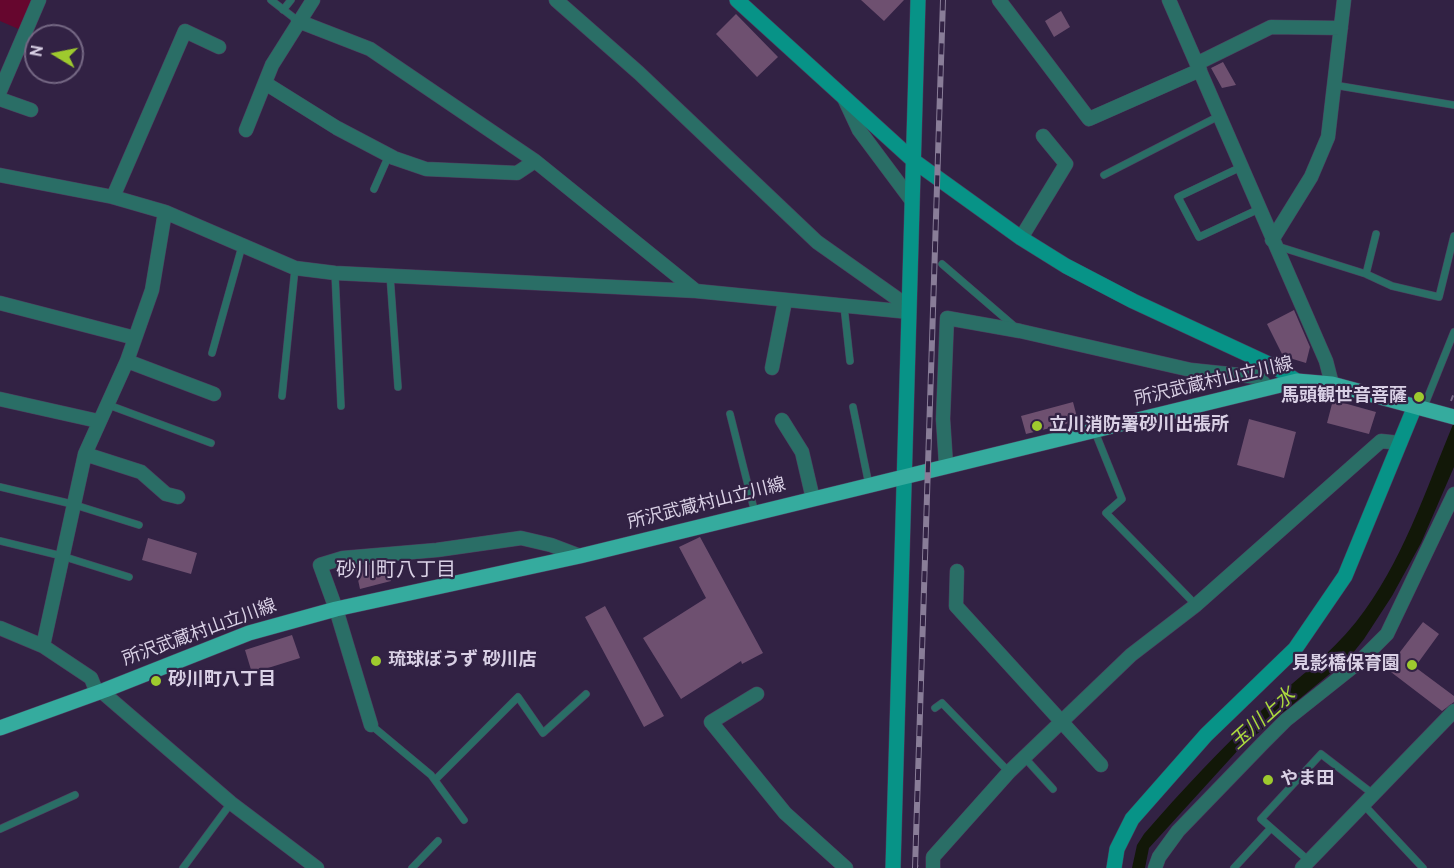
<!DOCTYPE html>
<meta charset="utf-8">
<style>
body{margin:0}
#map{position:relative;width:1454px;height:868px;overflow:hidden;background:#322244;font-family:Overpass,sans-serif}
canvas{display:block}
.north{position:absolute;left:24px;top:24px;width:60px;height:60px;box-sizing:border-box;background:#322244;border:2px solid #756884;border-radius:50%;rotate:280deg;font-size:16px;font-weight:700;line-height:24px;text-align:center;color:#d9d0e5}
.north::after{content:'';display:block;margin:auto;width:21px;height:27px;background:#9eca2e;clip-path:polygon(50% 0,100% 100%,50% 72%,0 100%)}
</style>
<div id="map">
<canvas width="1454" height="868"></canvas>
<div class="north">N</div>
</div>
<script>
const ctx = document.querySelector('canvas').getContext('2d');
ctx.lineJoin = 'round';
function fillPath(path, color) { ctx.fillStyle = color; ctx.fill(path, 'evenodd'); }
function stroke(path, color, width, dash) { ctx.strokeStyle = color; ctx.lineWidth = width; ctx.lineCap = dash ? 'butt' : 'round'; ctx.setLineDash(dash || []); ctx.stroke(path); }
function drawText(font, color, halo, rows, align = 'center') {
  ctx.font = font + ' Overpass,"Noto Sans JP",sans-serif'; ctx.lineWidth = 4.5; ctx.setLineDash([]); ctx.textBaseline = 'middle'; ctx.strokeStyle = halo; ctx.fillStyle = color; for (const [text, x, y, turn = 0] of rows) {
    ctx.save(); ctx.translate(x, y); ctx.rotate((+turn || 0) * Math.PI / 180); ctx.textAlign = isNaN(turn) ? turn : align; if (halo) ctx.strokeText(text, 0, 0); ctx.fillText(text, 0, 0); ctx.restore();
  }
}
fillPath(new Path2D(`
 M0,0h33l-12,30 -21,-9z`), '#66062e');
fillPath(new Path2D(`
 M1454,422v45l-33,76 -29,53 -28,43 -15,19 -109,90 -91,100 -4,20h-13l5,-23 7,-11c38,-44 77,-85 119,-125 31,-28 67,-54 93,-87 46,-58 70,-133 98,-200z`), '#121808');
fillPath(new Path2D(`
 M861,0h43l-20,21z
 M1061,11l9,16 -16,10 -9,-16z
 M736,14l42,43 -21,20 -41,-43z
 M1223,62l13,23 -14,3 -11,-20z
 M1294,310l16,37 -4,16 -23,-7 -16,-32z
 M1333,400l43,12 -7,22 -42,-11z
 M1073,402l5,19 -52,13 -5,-18z
 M1249,419l47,13 -12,46 -47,-13z
 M700,537l63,116 -21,11 -1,-3 -60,38 -38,-61 63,-40 -27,-51z
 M148,538l49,15 -6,21 -49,-14z
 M387,563l4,18 -31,8 -5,-23z
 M605,606l59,110 -20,11 -59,-110z
 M1423,622l16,12 -24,33 39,29v6l-12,9 -55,-42z
 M292,635l8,23 -48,15 -7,-23z`), '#6e5070');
const lane = new Path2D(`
 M271,0l27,21
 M283,10l8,-10
 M1334,85l120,20
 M1241,167l-63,30 21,40 60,-28
 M1104,175l115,-59
 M374,189l15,-34
 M1277,246l89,28 10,-40
 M942,264l72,62
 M335,273l6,133
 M1366,274l26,12 47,11 15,-61
 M390,275l8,112
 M844,306l6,55
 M212,353l30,-107
 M282,396l13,-128
 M106,404l105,39
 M853,407l16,78
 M1423,409l31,-77
 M730,414l25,99
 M1095,432l27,67 -16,14 90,92
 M0,487l72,17 67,21
 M0,541l62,15 67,21
 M935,708l7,-5 67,69
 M371,725l60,50 33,45
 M1024,757l29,32
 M435,780l83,-83 25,36 43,-39
 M1363,804l60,64
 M0,829l75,-34
 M1309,861l-48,-42 60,-65 52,40
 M183,868l48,-65
 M412,868l26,-27
 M1234,868l37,-40`);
const street = new Path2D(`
 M556,0l83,73 178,169 92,65
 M999,0l90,119 111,-49
 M1169,0l157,361 6,23
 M298,21l72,28 165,112 161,130
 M1198,63l73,-36 70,1
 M265,83l72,45 57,30 32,11 91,4 18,-12
 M0,91l39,-91
 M844,98l15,32 53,71
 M0,99l31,11
 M246,130l26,-65 41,-65
 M0,175l113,22 52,15 130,56 40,5 361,18 213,21
 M113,197l72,-166 34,16
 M1021,238l45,-74 -23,-28
 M1272,240l39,-63 17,-40 16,-137
 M0,303l135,35
 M127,361l87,33
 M772,368l13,-67
 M0,399l98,22
 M782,420l20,32 11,47
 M85,454l56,18 25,22 12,3
 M946,465l-3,-46 4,-101 73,13 171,39 67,7 10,11
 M957,571l-1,35 145,159
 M0,628l43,18 48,32 6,15
 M43,646l42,-192 42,-93 25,-71 13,-78
 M101,691l130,112 86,65
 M757,694l-46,28 74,91 61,55
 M371,725l-35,-116 -16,-44 23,-7 94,-8 84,-12 30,7 29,11
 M933,868v-11l76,-85 122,-117 65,-50 185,-164 19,2
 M1155,868l4,-11 19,-26 85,-88 23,-23 73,-58 28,-28 67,-140
 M1302,868l152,-157`);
const secondary = new Path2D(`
 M737,0l177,161 107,77 45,28 67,35 140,65 24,15
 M893,868l25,-868
 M1114,868l3,-19 15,-30 74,-84 89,-86 50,-73 70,-170`);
const primary = new Path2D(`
 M0,728l105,-38 144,-57 87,-24 244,-53 717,-175 35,3 122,33`);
stroke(lane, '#4d3e5e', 8);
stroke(street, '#4d3e5e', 15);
stroke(secondary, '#4d3e5e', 16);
stroke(primary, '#4d3e5e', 16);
stroke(new Path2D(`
 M1451,401l3,-8
 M913,868l8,-4`), '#726582', 2, [6, 3]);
stroke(lane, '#2a6e66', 7);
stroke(street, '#2a6e66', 14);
stroke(secondary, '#079387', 15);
stroke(primary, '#35ab9e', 15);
const rail = new Path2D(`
 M915,868l28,-868`);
stroke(rail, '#897d98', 6);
stroke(rail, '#322244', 4, [11]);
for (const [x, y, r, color] of [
 [1419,397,6,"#9eca2e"],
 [1037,426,6,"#9eca2e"],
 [376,661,6,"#9eca2e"],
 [1412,665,6,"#9eca2e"],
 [156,681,6,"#9eca2e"],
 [1268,780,6,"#9eca2e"]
]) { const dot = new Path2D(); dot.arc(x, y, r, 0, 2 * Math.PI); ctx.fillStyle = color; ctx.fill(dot); stroke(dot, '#322244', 2); }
drawText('18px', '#d9d0e5', '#322244', [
 ["所沢武蔵村山立川線",1214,383,-13],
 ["所沢武蔵村山立川線",707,505,-14],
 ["所沢武蔵村山立川線",200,634,-20]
]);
drawText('bold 18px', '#d9d0e5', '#322244', [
 ["馬頭観世音菩薩",1407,397,"right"],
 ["立川消防署砂川出張所",1049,426],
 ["琉球ぼうず 砂川店",388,661],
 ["見影橋保育園",1400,665,"right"],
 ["砂川町八丁目",168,681],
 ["やま田",1280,780]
], 'left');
drawText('20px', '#d9d0e5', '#322244', [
 ["砂川町八丁目",396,572]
]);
drawText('italic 20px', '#acda3e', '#322244', [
 ["玉川上水",1264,720,-42]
]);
</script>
